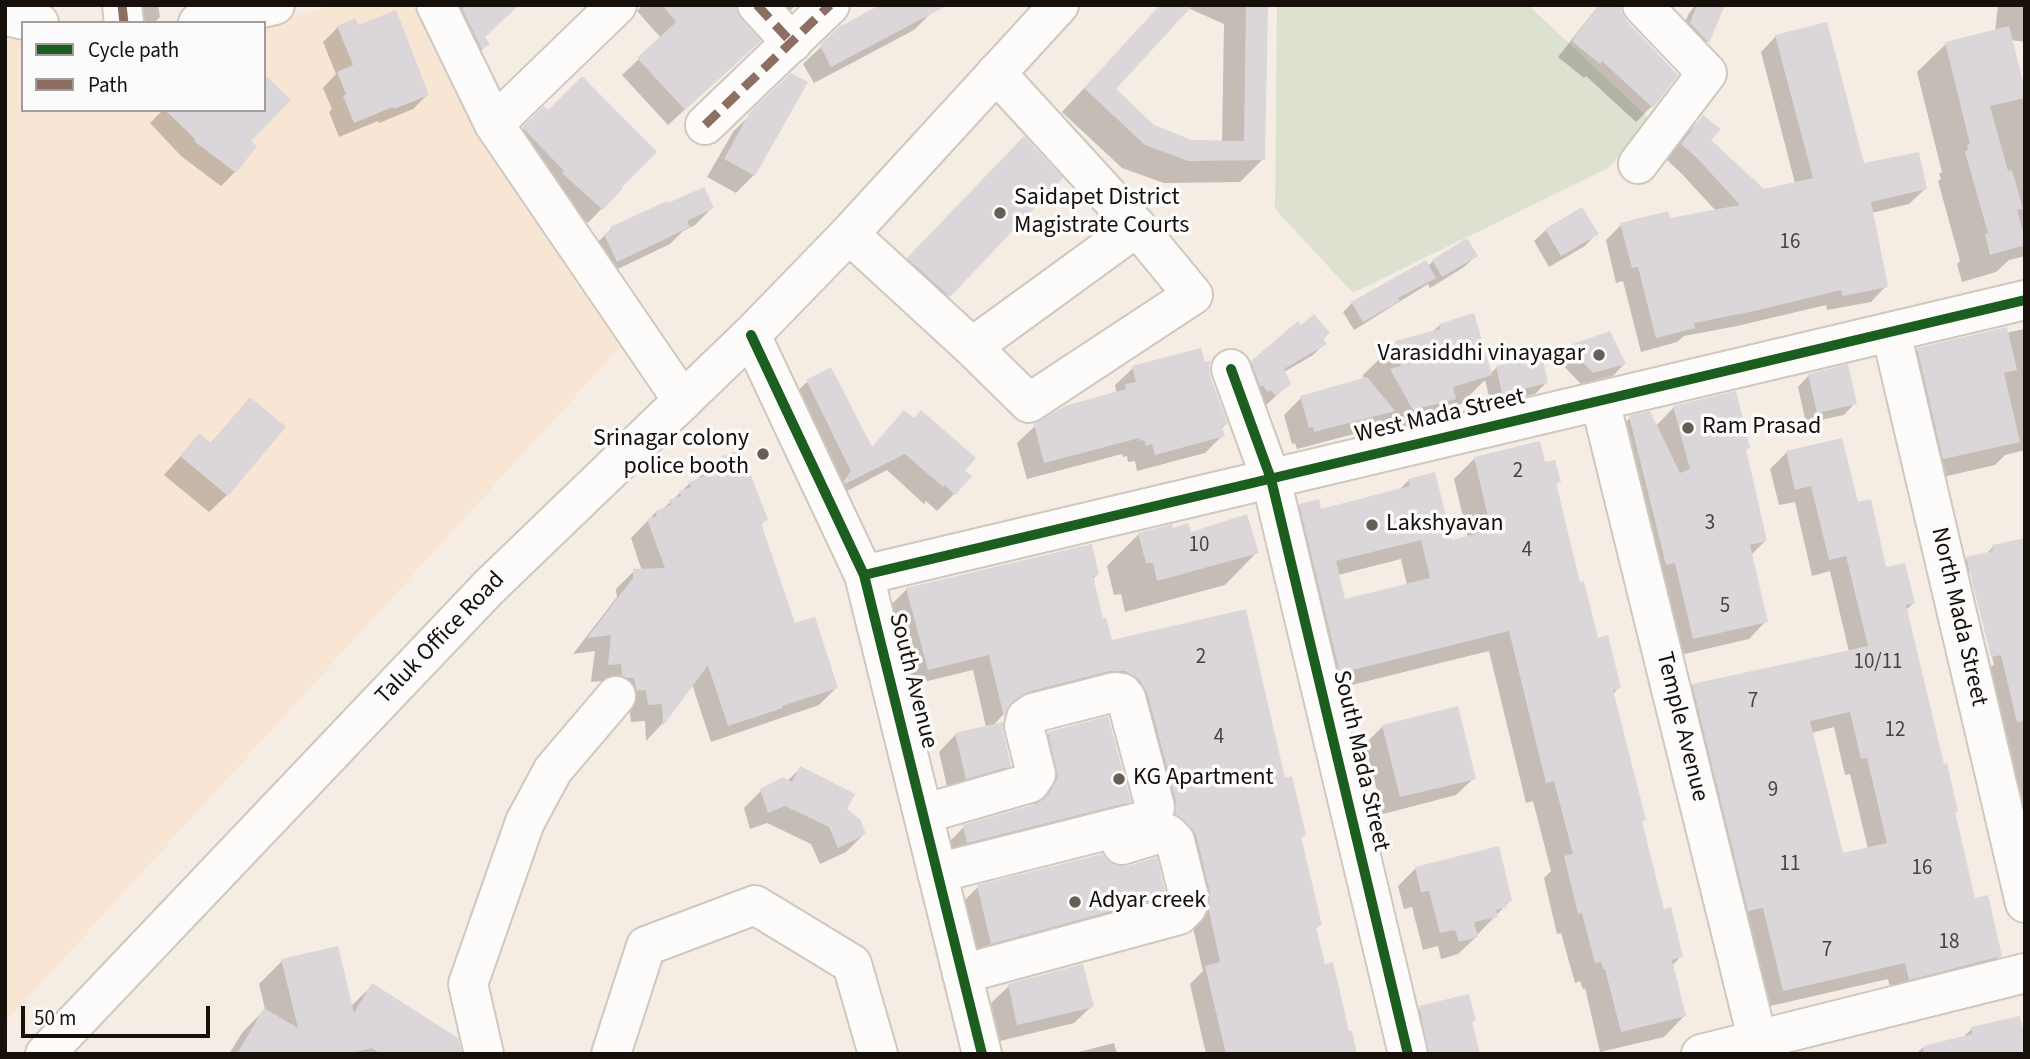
<!DOCTYPE html>
<style>
body{margin:0}
#map{position:relative;width:2030px;height:1059px;overflow:hidden;background:#f5ece3;font-family:"Source Sans 3",sans-serif}
canvas{display:block}
.frame{position:absolute;inset:0;border:7px solid #17100a;pointer-events:none}
.legend{position:absolute;left:21px;top:21px;width:245px;height:91px;box-sizing:border-box;background:#fbfbfb;border:2px solid #a09d9b;margin:0;padding:9px 12px;list-style:none;font-size:21px;color:#17100a}
.legend li{display:flex;align-items:center;gap:14px;height:35px}
.legend b{width:35px;border:2px solid #a09d9b}
.scale{position:absolute;left:21px;top:1006px;width:189px;height:32px;box-sizing:border-box;border:4px solid #17100a;border-top:0;padding-left:9px;font-size:21px;line-height:24px;white-space:nowrap;color:#17100a;-webkit-text-stroke:5px #fbfbfb;paint-order:stroke}
</style>
<div id="map">
<canvas width="2030" height="1059"></canvas>
<div class="frame"></div>
<ul class="legend">
<li><b style="height:9px;background:#1b5e20"></b>Cycle path</li>
<li><b style="height:9px;background:#8d6e63"></b>Path</li>
</ul>
<div class="scale">50 m</div>
</div>
<script>
const ctx = document.querySelector('canvas').getContext('2d');
ctx.lineJoin = 'round';
function fillPath(path, color) { ctx.fillStyle = color; ctx.fill(path, 'evenodd'); }
function stroke(path, color, width, dash) { ctx.strokeStyle = color; ctx.lineWidth = width; ctx.lineCap = dash ? 'butt' : 'round'; ctx.setLineDash(dash || []); ctx.stroke(path); }
function drawText(font, color, halo, rows, align = 'center') {
  ctx.font = font + ' "Source Sans 3",sans-serif'; ctx.lineWidth = 7; ctx.setLineDash([]); ctx.textBaseline = 'middle'; ctx.strokeStyle = halo; ctx.fillStyle = color; for (const [text, x, y, turn = 0] of rows) {
    ctx.save(); ctx.translate(x, y); ctx.rotate((+turn || 0) * Math.PI / 180); ctx.textAlign = isNaN(turn) ? turn : align; if (halo) ctx.strokeText(text, 0, 0); ctx.fillText(text, 0, 0); ctx.restore();
  }
}
fillPath(new Path2D(`
 M334,5h96l193,339 -618,679v-990l18,4v73h241v-85z`), '#f9e5d4');
fillPath(new Path2D(`
 M1277,5h251l123,115 -43,48 -255,125 -78,-84z`), '#dde1d0');
fillPath(new Path2D(`
 M130,5h28l2,12 -6,6h-19z
 M451,5h66l-34,32 5,7 -15,14z
 M643,5h91l8,52 -74,68 -46,-50 39,-37 -24,-27z
 M756,5h40l-21,20z
 M1161,5h105l-3,154 -23,23 -76,1 -42,-15 -60,-56zM1188,8l36,16 -2,118h-31l-38,-15 -40,-38z
 M1599,5l20,6 6,10 51,54 -25,32 -15,15 -50,-46 -2,2 -26,-21z
 M1696,5h13l12,5 -14,32 -11,11 -17,-18 10,-22z
 M1998,5h27v37l-14,-2 14,57v159l-16,4 -13,12 -34,10 -5,-18 3,-3 -22,-80 3,-2 -2,-5 3,-2 -25,-100 29,-28 49,-12z
 M931,13l-17,17 -100,53 -11,-19 37,-35z
 M355,20l2,7 70,68 -14,14 -34,14 -1,-2 -39,16 -10,-25 3,-3 -9,-21 13,-14 -13,-32 15,-15z
 M1776,36l87,129 62,24 -16,15 -38,9 15,73 -15,16 -44,8 -1,-5 -89,21 -53,10 -7,6 -36,10 -18,-71 -7,2 -10,-43 15,-15 48,-5 47,-9 -34,-37 -15,-14 21,-28 15,-15 6,23 55,51 31,-8 -34,-131z
 M805,83l-51,92 -18,18 -29,-16 26,-45 18,-18z
 M288,100l-40,41 -13,31 -14,14 -40,-30 -31,-33 13,-13h101z
 M544,109l77,79 -33,35 -39,-35 -39,-46z
 M1001,161l-53,134 -23,23 -39,-36z
 M712,208l-17,17 -12,6 -13,13 -71,34 -5,-32 17,-17z
 M1546,230l50,4 -11,12 -36,21 -15,-26z
 M1476,256l-12,11 -34,21 -2,-4 -74,46 -11,-18 9,-9 75,-36 6,-6z
 M1440,325l50,49 7,-7 49,16 -11,11 -44,10 -6,-24 -27,27 -19,6 -18,18 -40,11 -8,-13 -76,20 -2,-6 -3,1 -8,-29 17,-17 63,-18 -1,-5 33,-32 35,-10z
 M1301,328l20,11 3,5 -11,11 -29,17 5,12 -25,23 -23,-33 11,-12z
 M2025,329v121l-20,5 -10,10 -74,17 -26,-109 23,-23z
 M1609,333l15,31 -11,12 -32,8 -24,-25 11,-11z
 M1204,365l22,59 -5,5 2,6 -18,18 -68,18 -2,-10 -7,1 -1,-6 -4,1 -1,-3 -95,25 -10,-36 18,-17 82,-32 -2,-9 18,-17z
 M831,370l40,79 33,-37 50,82 -17,17 -11,-10 -2,3 -37,-34 -59,31 -39,-102 18,-17z
 M1809,375l46,28 -11,12 -38,8 -8,-36z
 M250,399l33,28 -56,68 -18,17 -45,-37 35,-40 11,9z
 M1674,407l70,43 21,91 -14,14 15,66 -17,18 -73,17 -63,-221 17,-17 25,9z
 M1787,452l69,53 29,64 28,34 -7,7 36,156 14,45 -2,3 20,86 26,56 -17,16 -91,23 -4,-16 -122,28 -90,-305 17,-17 156,-33 -19,-81 -18,5 -17,-74 -16,3 -9,-36zM1834,727l11,48 5,-1 18,75 -27,6 -30,-122z
 M721,458l45,62 -6,5 34,101 42,62 -17,17 -108,37 -19,-58 -31,41 -15,16 -1,-20 -14,1 -2,-15 -23,-14 -2,-12 -13,1 4,-31 -22,3 44,-57 -1,-8 18,-18h8l-11,-33 25,-26 5,-1 29,-28 5,-2z
 M1474,459l70,5 15,17 -4,4 24,99 18,56 22,47 -6,7 31,125 -3,3 22,89 18,45 -9,10 12,50 -20,21 -64,15 -15,-64 -2,1 -3,-8 -5,2 -14,-50 -4,1 -13,-56 7,-7 -18,-70 -7,2 -37,-152 -170,42 -40,-167 21,-21 20,6 79,-21 10,-10 42,62 17,-4 -14,-59zM1401,559l6,26 -63,16 -6,-26z
 M1171,530l86,22 -32,33 -100,27 -4,-18 -7,1 -7,-29 32,-32z
 M2025,539v341l-82,-297 24,-24 18,-4 8,-8zM1971,570l23,95 -3,1 -23,-93z
 M1097,574l-5,6 9,40 10,23 173,137 20,55 -4,4 20,85 -5,6 9,36 30,88h-148l-16,-70 13,-13 -10,-43 -70,-232 -31,-9 -83,21 -16,18 16,39 -17,18 -43,12 -10,-43 17,-18 30,-7 -13,-57 -62,15 -21,-79 17,-17z
 M1383,726l91,52 -18,17 -73,19 -18,-70z
 M1049,733l80,68 -23,23 -162,41 -3,-15 23,-23 69,-20 2,-5 -9,-46z
 M801,768l44,41 19,25 -18,18 -26,12 -9,-20 -44,-21 -17,6 -6,-21 17,-17 26,-10z
 M1106,863l58,32 -23,23 -173,47 -13,-55 23,-23z
 M1416,868l94,33 -32,33h-3l1,3 -18,17 -17,5 -3,-13 -15,4 -11,-43 -8,2 -6,-23z
 M282,961l68,46 23,-22 81,69h-225l13,-21 23,-24 -6,-25z
 M1009,986l83,20 -18,17 -74,18 -9,-38z
 M1420,1008l54,12 -3,3 6,31h-68l-6,-28z
 M1972,1029l53,25h-109l6,-6 40,-10z
 M1114,1043l3,11h-46z`), '#0003');
fillPath(new Path2D(`
 M468,5h51l-34,32 5,7 -8,5 -20,-40z
 M662,5h74v5l5,9 20,22 -76,69 -48,-52 39,-36z
 M880,5h68l-117,62 -11,-22 19,-18z
 M1160,5h33l-77,84 38,36 38,15 52,1 2,-136h22l-3,155 -77,1 -43,-16 -61,-57z
 M1599,5h22v6l5,9 52,55 -25,33 -51,-47 -2,3 -28,-23z
 M1697,5h28l-16,38 -19,-20z
 M396,10l33,85 -35,14 -1,-2 -39,16 -11,-27 3,-2 -9,-22 16,-7 -16,-39 18,-8 3,7z
 M1827,22l37,141 55,-11 8,37 -56,13 17,85 -45,9 -2,-6 -87,21 -60,12 1,5 -39,10 -18,-71 -6,1 -12,-45 48,-12 2,7 70,-13 -43,-47 -16,-14 22,-29 18,14 -10,11 53,49 49,-11 -38,-143z
 M2009,26l16,64v8l-35,8 18,65 4,-1 11,39 -6,1 8,28v7l-35,10 -5,-21 3,-1 -23,-81 3,-2 -1,-5 3,-1 -25,-102z
 M791,73l17,9 -53,94 -31,-17 26,-47z
 M264,74l27,26 -40,41 6,5 -21,27 -42,-32 1,-2 -30,-29h99z
 M582,76l75,76 -35,35 1,1 -20,22 -41,-37 2,-2 -42,-44 22,-21 4,4z
 M1024,136l39,42 -113,119 -43,-39z
 M704,187l10,21 -27,13 3,6 -73,35 -13,-28 8,-4 -2,-3 57,-26 1,2z
 M1582,207l17,27 -38,22 -16,-27z
 M1467,238l11,18 -36,21 -10,-17z
 M1426,260l10,18 -38,20 2,3 -37,21 -12,-20z
 M1474,313l18,62 -39,12 3,12 -43,11 -23,-41 11,-3 -6,-25 45,-12 -1,-5z
 M1314,314l16,19 -7,6 4,5 -43,25 7,15 -15,12 -6,-6 -2,2 -6,-7 -2,1 -9,-25 47,-40 3,4z
 M2007,327l10,43 -13,3 16,69 -77,17 -26,-111z
 M1610,331l16,33 -33,9 -26,-27z
 M1201,348l4,14 6,-1 -2,5 1,10 18,48 -6,2 3,10 -70,19 -3,-11 -6,2 -2,-6 -4,1 -1,-3 -95,25 -10,-39 31,-18 61,-17 -1,-5 11,-2 -4,-16z
 M1542,355l6,28 -46,11 -6,-28z
 M1848,364l9,40 -40,9 -9,-39z
 M831,367l41,80 32,-37 10,8 7,-8 55,48 -11,13 7,5 -17,19 -10,-10 -2,2 -38,-33 -60,30 -1,-3 7,-10 -45,-91z
 M1367,377l28,34 -81,21 -1,-5 -4,1 -9,-32z
 M1736,391l14,57 -4,1 21,92 -17,4 18,77 -75,17 -18,-76 -9,2 -37,-149 21,-5 30,62 10,-4 -17,-63z
 M250,397l36,30 -58,69 -48,-40 19,-23 12,10z
 M1842,438l16,64 13,-3 15,68 19,-4 10,40 -9,2 38,159 3,-1 11,49h-3l20,86 13,-3 14,61 -93,24 -4,-17 -122,28 -20,-83 -15,3 -56,-227 176,-38 -22,-90 -17,4 -18,-74 -16,4 -9,-39zM1850,712l11,47 6,-1 20,85 -44,10 -33,-132z
 M1540,441l5,21 10,-2 6,22 -5,1 24,99 4,-1 14,57 10,-3 13,53 -8,2 33,130 -4,1 22,88 7,-2 12,50 -11,3 14,56 -65,16 -16,-63h-2l-2,-7 -6,1 -13,-50 -4,1 -14,-58 9,-2 -19,-73 -8,2 -37,-152 -169,42 -41,-169 20,-5 2,10 89,-23 -2,-7 27,-7 17,68 39,-10 -17,-73zM1421,540l9,38 -85,21 -9,-38z
 M741,449l27,71 -7,3 34,100 20,-6 23,71 -56,18 1,2 -55,18 -20,-61 -45,61 -1,-22 -14,1 -2,-15 -9,1 -3,-13h-6l-6,-2 -1,-12 -13,1 3,-30 -24,3 46,-60v-9l32,-1 -18,-49 10,-3 -2,-5 16,-6 -2,-5 12,-4 -2,-5 12,-4 -2,-5 15,-6 -2,-4 10,-4 -1,-4 11,-4 -2,-3z
 M1247,514l12,39 -102,28 -4,-18h-7l-8,-30 34,-9 1,4 15,-5 3,9z
 M2025,538v183l-8,1 -16,-67 -10,2 -25,-100 27,-6 -1,-6z
 M1092,544l7,31 -6,1 10,42 3,-1 6,23 134,-31 39,169 7,-2 14,59 -5,2 21,88 -6,2 9,37 8,-2 16,69h3l5,23h-131l-21,-88 15,-4 -11,-51 1,-19 -14,-57 -13,-16 -8,-4 1,-14 -29,-109 -8,-13 -14,-8h-15l-82,21 -15,9 -9,16 -15,-62 -61,15 -22,-82z
 M1458,706l18,73 -76,18 -18,-72z
 M1108,716l23,86 -164,41 -4,-18 73,-21 12,-9 10,-18 -10,-45z
 M1003,722v9l8,35 -45,13 -11,-46z
 M800,766l55,28 -8,15 13,10 6,15 -28,14 -9,-21 -44,-21 -17,7 -8,-24 23,-12 9,5z
 M1499,846l13,55 -6,2 1,4 -11,3 2,7 -24,5 4,15 -19,5 -4,-12 -15,3 -11,-42 -8,1 -6,-25z
 M1102,854l6,7 10,5h10l29,-9 9,39 -175,48 -14,-59z
 M338,946l16,67 18,-30 86,55 4,16h-81l-9,-6 -25,6h-110l27,-46 34,20 -17,-69z
 M1083,964l11,43 -77,18 -9,-41z
 M1469,994l7,27h-4l8,33h-51l-10,-48z
 M2020,1016l5,21v17h-101l-1,-8 49,-12 -1,-7z`), '#dbd6d9');
const minor = new Path2D(`
 M122,5l2,18
 M436,5l58,119 189,277
 M757,5l35,38
 M5,16l34,7
 M198,23l77,-18
 M494,124l123,-119
 M705,125l125,-120
 M1638,164l69,-91 -65,-68
 M849,234l123,113 165,-120
 M1891,332l134,571
 M751,335l113,240 118,479
 M972,347l57,56 164,-108 -56,-68 -141,-154
 M1231,369l40,110 137,575
 M1600,401l161,653
 M864,575l1161,-275
 M923,814l107,-31 6,-9 -12,-48 2,-8 7,-5 82,-21 7,1 4,5 29,109 -2,7 -6,6 -210,53
 M962,974l217,-59 8,-8 2,-10 -14,-56 -7,-7h-10l-36,11
 M484,1054l-16,-70 57,-162 28,-52 63,-74
 M611,1054l35,-108 109,-41 97,59 26,90
 M1701,1054l324,-81`);
const major = new Path2D(`
 M45,1054l444,-467 262,-252 98,-101 210,-229`);
stroke(minor, '#cfc8c0', 42);
stroke(major, '#cfc8c0', 42);
stroke(minor, '#fefcfb', 38);
stroke(major, '#fefcfb', 38);
stroke(new Path2D(`
 M122,5l2,18
 M757,5l35,38
 M705,125l125,-120`), '#8d6e63', 9, [18, 9]);
stroke(new Path2D(`
 M751,335l113,240 118,479
 M1231,369l40,110 137,575
 M864,575l1161,-275`), '#1b5e20', 10);
for (const [x, y, r, color] of [
 [1000,213,7,"#655d56"],
 [1599,355,7,"#655d56"],
 [1688,428,7,"#655d56"],
 [763,454,7,"#655d56"],
 [1372,525,7,"#655d56"],
 [1119,779,7,"#655d56"],
 [1075,902,7,"#655d56"]
]) { const dot = new Path2D(); dot.arc(x, y, r, 0, 2 * Math.PI); ctx.fillStyle = color; ctx.fill(dot); stroke(dot, '#fbfbfb', 2.5); }
drawText('21px', '#48423e', null, [
 ["16",1790,243],
 ["2",1518,472],
 ["3",1710,524],
 ["10",1199,546],
 ["4",1527,551],
 ["5",1725,607],
 ["2",1201,658],
 ["10/11",1878,663],
 ["7",1753,702],
 ["12",1895,731],
 ["4",1219,738],
 ["9",1773,791],
 ["11",1790,865],
 ["16",1922,869],
 ["18",1949,943],
 ["7",1827,951]
]);
drawText('24px', '#17100a', '#fbfbfb', [
 ["Saidapet District",1014,199],
 ["Magistrate Courts",1014,227],
 ["Varasiddhi vinayagar",1585,355,"right"],
 ["Ram Prasad",1702,428],
 ["Srinagar colony",749,440,"right"],
 ["police booth",749,468,"right"],
 ["Lakshyavan",1386,525],
 ["KG Apartment",1133,779],
 ["Adyar creek",1089,902]
], 'left');
drawText('24px', '#17100a', '#fbfbfb', [
 ["West Mada Street",1440,417,-13],
 ["North Mada Street",1958,617,77],
 ["Taluk Office Road",441,639,-46],
 ["South Avenue",912,681,76],
 ["Temple Avenue",1681,727,76],
 ["South Mada Street",1360,761,77]
]);
</script>
